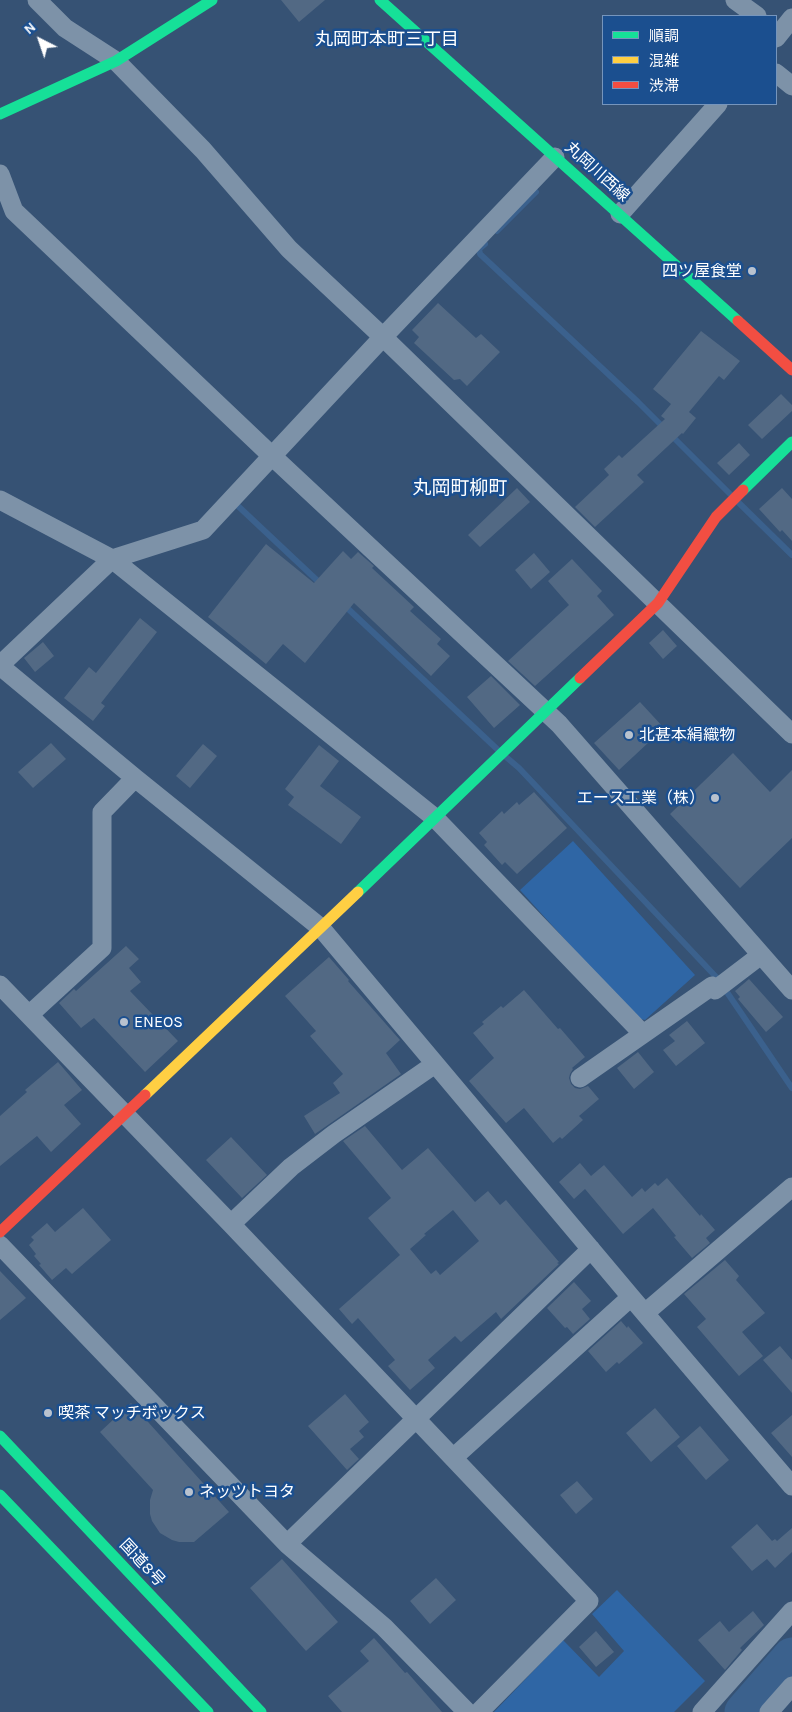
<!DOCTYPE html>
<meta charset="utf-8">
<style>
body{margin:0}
#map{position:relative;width:792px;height:1712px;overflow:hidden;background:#365274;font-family:Karla,"Noto Sans JP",sans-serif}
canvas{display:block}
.legend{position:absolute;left:602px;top:15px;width:175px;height:90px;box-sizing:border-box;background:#1b4f8f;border:1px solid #7695bc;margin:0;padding:6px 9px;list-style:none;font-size:15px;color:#fff}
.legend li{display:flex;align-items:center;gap:10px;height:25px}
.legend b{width:25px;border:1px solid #7695bc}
.north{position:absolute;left:15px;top:15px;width:50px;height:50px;-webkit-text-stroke:4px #1b4f8f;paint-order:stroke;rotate:319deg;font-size:14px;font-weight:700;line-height:20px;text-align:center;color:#fff}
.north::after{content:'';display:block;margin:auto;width:18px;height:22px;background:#fff;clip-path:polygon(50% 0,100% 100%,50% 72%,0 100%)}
</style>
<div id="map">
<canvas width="792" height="1712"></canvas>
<ul class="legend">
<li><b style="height:6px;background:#16e098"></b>順調</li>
<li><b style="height:6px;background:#ffcf43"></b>混雑</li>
<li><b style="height:6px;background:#f24e42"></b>渋滞</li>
</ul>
<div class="north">N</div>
</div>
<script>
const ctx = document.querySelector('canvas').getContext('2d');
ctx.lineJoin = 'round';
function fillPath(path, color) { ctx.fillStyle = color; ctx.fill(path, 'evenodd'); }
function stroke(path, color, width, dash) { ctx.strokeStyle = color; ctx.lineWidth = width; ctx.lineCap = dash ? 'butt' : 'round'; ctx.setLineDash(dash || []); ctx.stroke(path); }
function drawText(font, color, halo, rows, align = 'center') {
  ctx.font = font + ' Karla,"Noto Sans JP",sans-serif'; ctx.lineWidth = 5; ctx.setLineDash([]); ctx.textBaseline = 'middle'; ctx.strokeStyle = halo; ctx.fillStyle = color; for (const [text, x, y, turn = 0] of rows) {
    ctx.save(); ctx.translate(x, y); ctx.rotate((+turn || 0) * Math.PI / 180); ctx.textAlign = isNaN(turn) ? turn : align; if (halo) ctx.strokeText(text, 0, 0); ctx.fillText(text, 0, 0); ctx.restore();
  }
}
fillPath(new Path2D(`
 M573,841l122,134 -50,45 -9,-2 -116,-128z
 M617,1590l88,91 -31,31h-180l69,-72 36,37 25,-26 -32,-37z`), '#2f66a5');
stroke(new Path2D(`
 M497,231l39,-39
 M485,244l-6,5 1,5 158,148 92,92
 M739,503l53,52
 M238,506l84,79
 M344,605l153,144
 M506,757l13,11 199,211 74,109`), '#3b618d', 6);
stroke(new Path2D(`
 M744,1712l48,-55`), '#3b618d', 39);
fillPath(new Path2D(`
 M281,0h44l-26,22z
 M438,303l38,35 5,-4 19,18 -33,34 -7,-7 -6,1 -40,-37 5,-6 -7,-7z
 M701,331l39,30 -16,19 -5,-4 -30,36 7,6 -13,16 -1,-1 -45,42 7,7 -49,45 -20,-20 34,-32 -5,-6 15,-14 3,3 43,-39 -4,-3 10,-12 -18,-15z
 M781,394l11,11v6l-30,28 -14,-14z
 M739,443l11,12 -21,20 -12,-12z
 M517,488l13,14 -50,45 -12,-12z
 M782,488l10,11v42l-10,-11 -2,2 -21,-23z
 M266,544l48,39 29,-32 8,8 7,-7 16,14 -2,2 42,39 -4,4 31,28 -4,5 13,12 -19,20 -77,-73 -49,60 -22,-19 -17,20 -58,-47z
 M534,553l16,19 -19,17 -16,-19z
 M572,559l30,32 -5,5 17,19 -79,71 -27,-25 61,-56 -21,-24z
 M140,618l17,14 -56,71 4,3 -12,15 -29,-23 25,-31 7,6z
 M663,630l14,16 -14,13 -14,-16z
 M43,642l11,14 -19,16 -11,-14z
 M491,676l29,29 -26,23 -27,-31z
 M640,702l24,26 -45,42 -25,-27z
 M51,743l15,16 -33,29 -15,-16z
 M203,744l14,12 -27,32 -14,-12z
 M319,745l20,16 -19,25 41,31 -20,27 -53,-39 6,-8 -9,-8z
 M733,753l37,39 22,-22v68l-52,50 -70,-74z
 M534,792l33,36 -50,46 -12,-12 -3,3 -18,-20 3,-3 -8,-9 23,-22 2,3 13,-12 2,3z
 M126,946l13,13 -10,9 12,14 -11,9 48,50 -33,31 -51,-54 -13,10 -22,-25 15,-14 2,2z
 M329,957l20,23 -1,1 52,59 -14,13 15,21 -86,60 -11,-18 36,-23 -7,-10 10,-9 -33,-38 6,-5 -31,-35z
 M749,979l34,38 -17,15 -28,-33 2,-2 -5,-6z
 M524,990l34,39 2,-1 25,29 -13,11 1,1 -3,5 -1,4 2,6 4,4 5,1 8,-3 11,13 -20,17 4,4 -21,19 -2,-2 -7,6 -29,-35 -18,15 -37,-42 25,-23 -21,-25 11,-9 -2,-2 19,-16 2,2z
 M687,1021l18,22 -29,23 -13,-16 12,-9 -6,-6z
 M638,1052l16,20 -20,17 -17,-21z
 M58,1062l24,28 -18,15 17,19 -30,28 -14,-16 -37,30v-50l27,-24 -2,-2z
 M365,1126l37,44 26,-22 47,54 13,-11 12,14 6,-5 53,62 -2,1 2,1 -58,55 -5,-7 -35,30 -6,-6 -27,24 7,8 -25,22 -22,-24 7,-6 -37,-42 -6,6 -13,-15 61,-54 -32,-37 23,-20 -48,-57zM453,1210l26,31 -39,34 -4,-5 -5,4 -21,-25 16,-14 -2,-1z
 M231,1137l36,38 -25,23 -36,-38z
 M580,1163l11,13 13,-11 28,32 10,-9 3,4 10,-9 3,3 9,-8 33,38 1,-2 14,16 -9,8 4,5 -18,15 -18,-21 2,-1 -23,-28 -30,26 -38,-45 -11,10 -15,-17z
 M83,1208l28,32 -39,34 -6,-6 -14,12 -13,-15 2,-1 -7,-8 2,-2 -7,-9 5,-5 -3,-3 16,-14 8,9z
 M725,1260l14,16 -3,4 29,33 -23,19 21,24 -24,20 -42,-49 9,-8 -22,-25z
 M0,1271l26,27 -26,22z
 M574,1282l17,19 -9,8 8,10 -17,15 -6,-7 -2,1 -18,-20z
 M621,1321l6,7 1,-2 15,17 -24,21 -2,-2 -11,10 -18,-21z
 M780,1346l12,14v33l-29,-33z
 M345,1394l24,28 -10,9 5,6 -14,12 9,10 -12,11 -39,-44z
 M131,1403l98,109 -35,30h-15l-7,-2 -12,-7 -8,-12 -2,-7v-14l3,-10 -53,-58z
 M655,1408l25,29 -29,25 -25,-29z
 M792,1415v42l-21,-24z
 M700,1426l29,34 -23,20 -29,-34z
 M577,1481l16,18 -17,15 -16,-19z
 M757,1524l15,17 3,-2 2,2 15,-13v24l-17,16 -8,-9 -15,12 -21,-24z
 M282,1559l56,63 -32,29 -56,-63z
 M436,1578l20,22 -26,24 -20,-23z
 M753,1611l11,14 -24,23 2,2 -17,20 -27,-30 22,-19 9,11z
 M596,1631l18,21 -18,15 -17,-20z
 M374,1638l31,35 2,-1 35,40h-100l-14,-16 41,-35 -9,-10z`), '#526984');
stroke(new Path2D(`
 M37,0l28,28 51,33 87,89 86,99 94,88 409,397
 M735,0l22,16
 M776,38l16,-20
 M776,73l16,13
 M0,174l14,37 258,245 287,268 233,266
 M620,214l98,-110
 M0,500l112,59 323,259 208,216
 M0,665l112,-106 91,-29 180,-193 172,-180
 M0,666l135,112 186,150 310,369 161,189
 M0,985l231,239 358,377 -110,111
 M29,1015l73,-67v-136l33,-34
 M580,1078l132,-92 3,4 46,-35
 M231,1224l60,-57 43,-33 101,-70
 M0,1245l287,299 97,83 83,85
 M645,1313l147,-126
 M453,1458l178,-161
 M287,1544l304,-295
 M702,1712l90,-101
 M769,1712l23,-26`), '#7d92a8', 19);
stroke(new Path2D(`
 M380,0l358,321
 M0,114l116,-53 96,-61
 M743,490l49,-48
 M358,892l222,-214
 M0,1436l261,276
 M0,1495l208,217`), '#16e098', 11);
stroke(new Path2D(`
 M145,1095l213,-203`), '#ffcf43', 11);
stroke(new Path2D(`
 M738,321l54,49
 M580,678l78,-75 58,-86 27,-27
 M0,1232l145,-137`), '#f24e42', 11);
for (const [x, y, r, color] of [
 [752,271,5,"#b9c2ce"],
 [629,735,5,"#b9c2ce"],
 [715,798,5,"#b9c2ce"],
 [124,1022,5,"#b9c2ce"],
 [48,1413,5,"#b9c2ce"],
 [189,1492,5,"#b9c2ce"]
]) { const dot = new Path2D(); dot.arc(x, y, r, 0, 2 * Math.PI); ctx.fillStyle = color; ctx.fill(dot); stroke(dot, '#1b4f8f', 2); }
drawText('16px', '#fff', '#1b4f8f', [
 ["丸岡川西線",597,172,42],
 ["国道8号",142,1563,47]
]);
drawText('16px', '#fff', '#1b4f8f', [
 ["四ツ屋食堂",742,271,"right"],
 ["北甚本絹織物",639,735],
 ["エース工業（株）",705,798,"right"],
 ["ENEOS",134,1022],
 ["喫茶 マッチボックス",58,1413],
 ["ネッツトヨタ",199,1492]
], 'left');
drawText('18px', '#fff', '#1b4f8f', [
 ["丸岡町本町三丁目",387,40]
]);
drawText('19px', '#fff', '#1b4f8f', [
 ["丸岡町柳町",460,489]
]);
</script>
